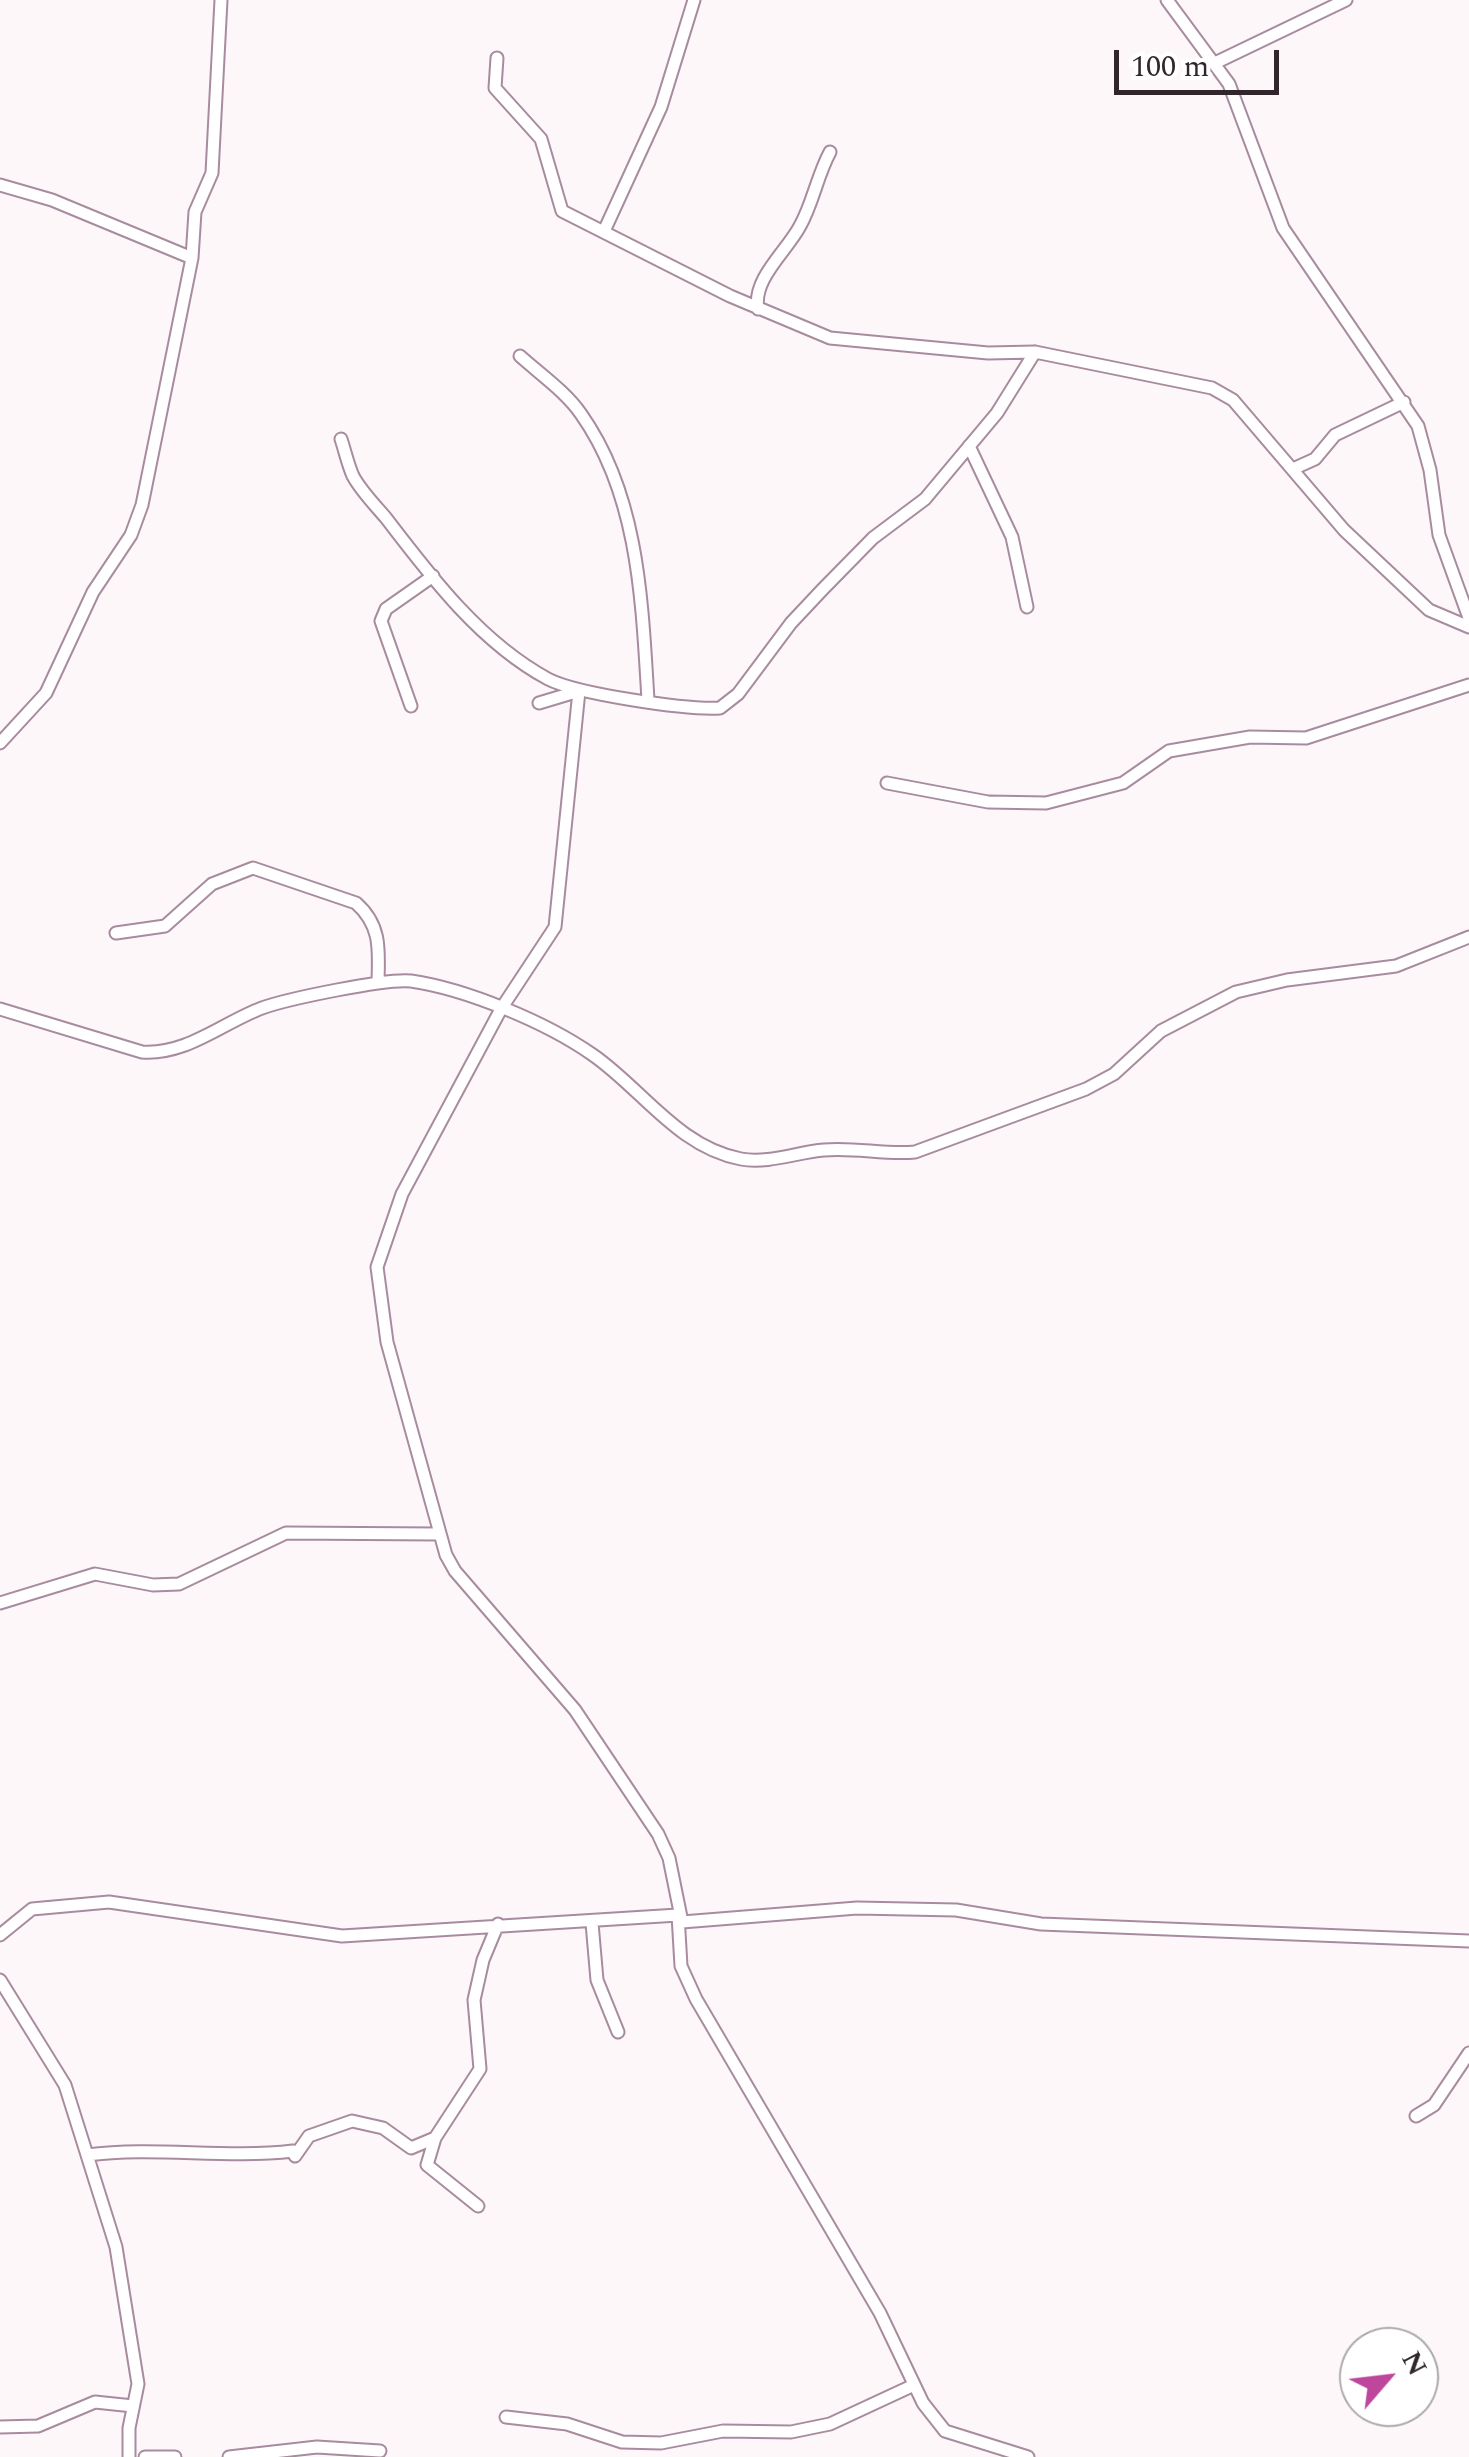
<!DOCTYPE html>
<style>
body{margin:0}
#map{position:relative;width:1469px;height:2457px;overflow:hidden;background:#fdf7fa;font-family:Spectral,serif}
canvas{display:block}
.north{position:absolute;left:1339px;top:2327px;width:100px;height:100px;box-sizing:border-box;background:#fff;border:2px solid #ada8ab;border-radius:50%;rotate:62deg;font-size:28px;font-weight:700;line-height:40px;text-align:center;color:#32262d}
.north::after{content:'';display:block;margin:auto;width:35px;height:45px;background:#be479c;clip-path:polygon(50% 0,100% 100%,50% 72%,0 100%)}
.scale{position:absolute;left:1114px;top:50px;width:165px;height:45px;box-sizing:border-box;border:5px solid #32262d;border-top:0;padding-left:12px;font-size:30px;line-height:35px;white-space:nowrap;color:#32262d;-webkit-text-stroke:8px #fff;paint-order:stroke}
</style>
<div id="map">
<canvas width="1469" height="2457"></canvas>
<div class="north">N</div>
<div class="scale">100 m</div>
</div>
<script>
const ctx = document.querySelector('canvas').getContext('2d');
ctx.lineJoin = 'round';
function stroke(path, color, width, dash) { ctx.strokeStyle = color; ctx.lineWidth = width; ctx.lineCap = dash ? 'butt' : 'round'; ctx.setLineDash(dash || []); ctx.stroke(path); }
const minor = new Path2D(`
 M1167,0l62,84 54,144 135,198 12,44 9,65 30,83
 M497,58l-2,30 46,51 21,72 168,85 100,42 158,15 47,-1 177,36 21,12 111,130 85,80 40,17
 M1217,62l129,-62
 M0,185l52,15 140,58
 M605,229l56,-122 33,-107
 M758,309c-6,-30 29,-58 42,-83 13,-23 17,-50 30,-74
 M520,356c20,18 46,36 61,58 58,82 61,188 67,286
 M341,439c4,12 7,26 12,37 8,15 22,29 33,42 45,59 95,125 162,161 29,15 138,31 172,29l18,-14 53,-71 31,-33 51,-52 52,-39 72,-86 38,-61
 M969,446l43,91 15,70
 M1295,468l20,-9 20,-24 69,-33
 M539,703l40,-12 -24,236 -54,82 -99,185 -25,73 10,75 59,213 9,16 120,139 83,124 11,24 13,64
 M411,706l-30,-85 5,-12 47,-33
 M0,743l46,-50 47,-101 38,-57 11,-30 50,-247 3,-46 17,-39 9,-173
 M887,783l101,19 58,1 77,-20 46,-32 81,-14 56,1 163,-53
 M116,933l49,-7 47,-42 41,-16 103,35c25,22 23,46 22,77
 M0,1009l142,43c45,3 80,-29 120,-44 25,-9 125,-30 149,-27 55,8 135,41 182,74 49,34 85,92 148,104 27,5 57,-7 83,-9 31,-3 61,5 91,2l171,-63 28,-15 47,-43 75,-39 51,-12 109,-14 73,-29
 M0,1603l95,-29 58,11 26,-1 107,-51 151,1
 M678,1915l3,51 15,33 184,314 43,90 22,28 83,26
 M592,1923l5,57 21,52
 M0,1935l32,-26 77,-7 233,34 336,-21 4,7 175,-14 99,2 85,14 428,17
 M0,1980l65,105 51,162 22,137 -9,44v29
 M1416,2116l18,-11 35,-52
 M435,2138l-8,27 51,41
 M87,2155c68,-9 137,4 206,-4l2,5 14,-20 43,-15 31,7 28,20 24,-10 45,-69 -6,-69 9,-40 15,-36
 M506,2417l61,7 55,18 39,1 62,-12 68,1 39,-8 84,-39
 M0,2427l38,-1 57,-24 38,4
 M145,2457h30
 M229,2457l88,-10 63,4`);
stroke(minor, '#a88c9e', 15);
stroke(minor, '#fff', 11);
</script>
